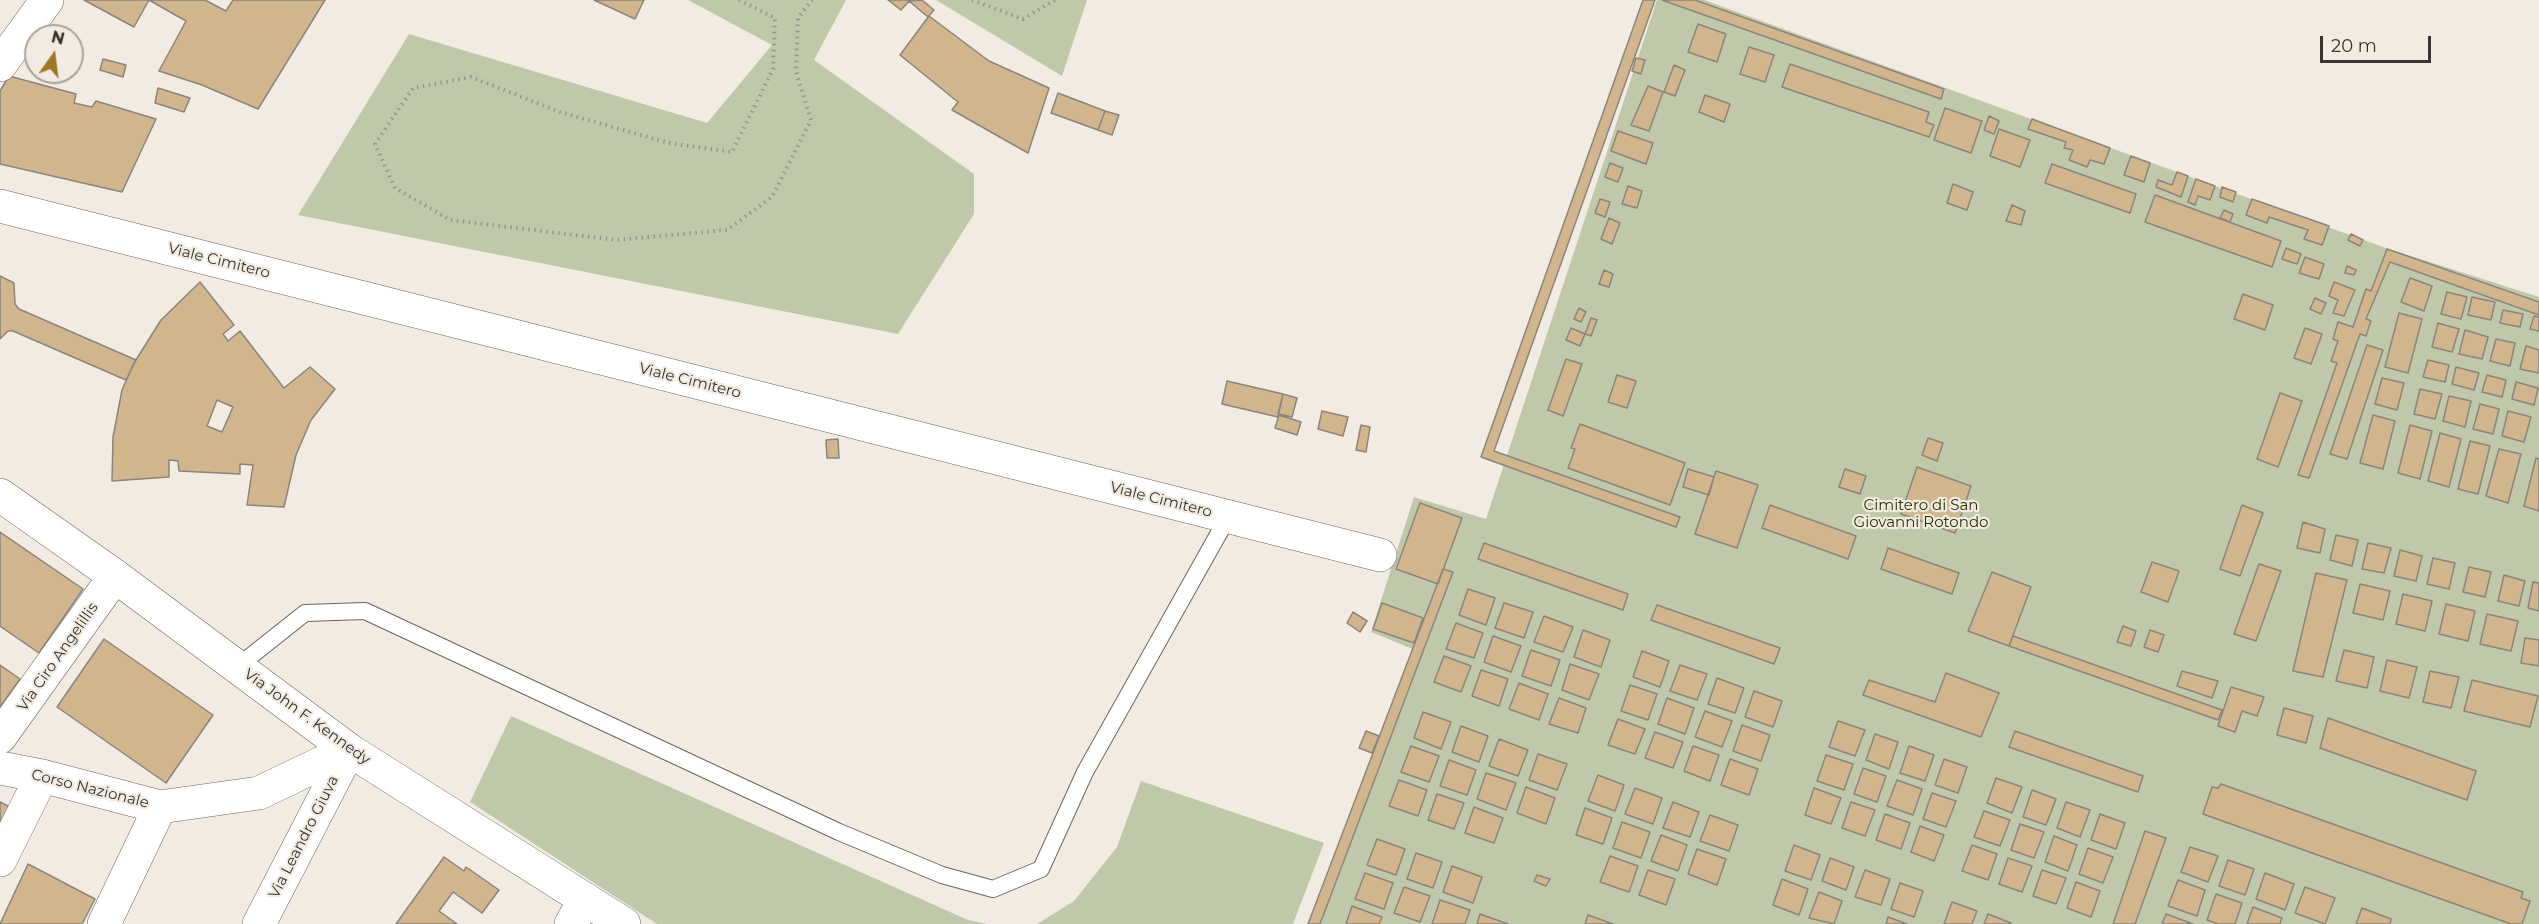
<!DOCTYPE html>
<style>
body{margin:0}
#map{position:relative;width:2539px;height:924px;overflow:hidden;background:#f2ebe2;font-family:Montserrat,sans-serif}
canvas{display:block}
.north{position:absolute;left:24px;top:24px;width:60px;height:60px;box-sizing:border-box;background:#f2ebe2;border:2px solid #a7a29b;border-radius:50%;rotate:14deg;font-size:16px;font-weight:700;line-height:24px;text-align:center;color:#373431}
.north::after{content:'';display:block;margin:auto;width:21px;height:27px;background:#9d7925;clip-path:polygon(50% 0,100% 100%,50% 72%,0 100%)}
.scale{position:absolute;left:2320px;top:36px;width:111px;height:27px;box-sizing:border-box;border:3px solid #373431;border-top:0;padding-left:8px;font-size:18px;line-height:21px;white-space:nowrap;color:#373431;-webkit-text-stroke:4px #f2ebe2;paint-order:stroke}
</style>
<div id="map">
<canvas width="2539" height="924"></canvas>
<div class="north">N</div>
<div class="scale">20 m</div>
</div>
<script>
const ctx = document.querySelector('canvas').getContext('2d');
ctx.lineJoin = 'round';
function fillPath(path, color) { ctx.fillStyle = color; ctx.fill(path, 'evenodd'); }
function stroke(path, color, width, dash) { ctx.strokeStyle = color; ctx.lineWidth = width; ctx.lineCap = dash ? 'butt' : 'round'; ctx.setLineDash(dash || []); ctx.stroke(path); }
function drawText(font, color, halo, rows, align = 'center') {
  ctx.font = font + ' Montserrat,sans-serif'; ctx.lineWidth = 4.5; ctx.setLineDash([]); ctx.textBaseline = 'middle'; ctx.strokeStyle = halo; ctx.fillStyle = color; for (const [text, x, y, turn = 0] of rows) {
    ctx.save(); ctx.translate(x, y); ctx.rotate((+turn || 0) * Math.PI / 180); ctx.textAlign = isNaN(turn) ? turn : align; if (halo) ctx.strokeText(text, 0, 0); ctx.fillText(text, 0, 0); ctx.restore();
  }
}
fillPath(new Path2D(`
 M688,0h158l-32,60 160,114v40l-76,120 -600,-119 111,-181 298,89 65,-78z
 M936,0h151l-25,76z
 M1657,0h47l679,247 156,50v627h-1226l102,-274 -44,-18 43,-135 72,22z
 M511,716l457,204 19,4h-330l-187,-122z
 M1141,781l183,62 -31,81h-256l37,-23 43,-54z`), '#bfc9a9');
const building = new Path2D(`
 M84,0h121l21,11 7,-11h92l-67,109 -56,-24 -43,-14 27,-50 -37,-21 -15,27z
 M594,0h50l-9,19z
 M888,0h22l-9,10z
 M922,0l12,10 -6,7 -19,-16z
 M1643,0h12l-161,451 186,66 -4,10 -195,-70z
 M1662,0h33l249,89 -3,10z
 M929,16l60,45 60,27 -21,65 -76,-43 6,-8 -58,-47z
 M1698,24l28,10 -9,28 -29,-10z
 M1749,47l25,8 -9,27 -25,-8z
 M1636,58l9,2 -4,14 -9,-3z
 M103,59l23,6 -3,12 -23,-7z
 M1790,64l139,48 -3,10 8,3 -5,12 -147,-50z
 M1674,65l11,5 -10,26 -11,-4z
 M9,76l67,18 -2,9 18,4 4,-6 60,18 -34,73 -122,-28v-73z
 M1648,86l15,6 -14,39 -18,-6z
 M158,88l32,10 -6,14 -29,-9z
 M1058,93l47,18 -7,19 -47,-17z
 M1705,95l25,9 -6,18 -25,-10z
 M1945,108l37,13 -11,32 -37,-13z
 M1105,111l14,4 -7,20 -14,-5z
 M1989,116l10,5 -5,13 -10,-4z
 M2032,119l78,29 -6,16 -14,-4 -3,7 -18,-7 4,-10 -9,-2 2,-6 -38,-13z
 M1999,129l31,11 -10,27 -30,-11z
 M1618,131l35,12 -7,21 -35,-13z
 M2131,156l19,7 -6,19 -20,-7z
 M1610,163l13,5 -5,14 -13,-5z
 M2052,164l84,30 -6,19 -85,-30z
 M2177,172l11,4 -7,21 -25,-10 2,-7 14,5z
 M2196,179l19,7 -5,14 -12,-4 -3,9 -7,-3z
 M1953,184l20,8 -6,18 -20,-7z
 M1628,186l14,5 -5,17 -15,-4z
 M2222,187l14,5 -3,10 -13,-5z
 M2155,195l126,46 -9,26 -127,-45z
 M1600,199l10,3 -5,15 -10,-4z
 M2252,199l77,27 -7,19 -18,-6 4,-9 -39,-13 -2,6 -21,-8z
 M2012,205l13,6 -4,14 -15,-4z
 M2224,210l9,4 -3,8 -10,-4z
 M1609,218l11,5 -8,21 -11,-5z
 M2351,234l12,6 -3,6 -12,-6z
 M2286,248l15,6 -4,10 -15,-5z
 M2387,249l152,53v13l-149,-53 -24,57 5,2 -5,15 -6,-2 -51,144 -11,-3 39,-112 -6,-2 7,-20 -5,-2 5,-17 15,5 13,-38 5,2z
 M2305,257l19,7 -5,15 -20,-6z
 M2347,266l9,4 -2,5 -9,-2z
 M1604,270l9,4 -4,13 -10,-3z
 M0,276l14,7 1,21 4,5 117,51 -10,20 -113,-49h-5l-8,8z
 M2410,278l22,8 -8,25 -23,-9z
 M200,282l34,43 -11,9 5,7 12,-10 44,57 26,-21 25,22 -24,31 -15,35 -12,52 -37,-2 6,-40 -13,-1v10l-61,-3 -1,-10 -9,-1v17l-57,4 1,-44 9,-47 12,-27 27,-43zM217,400l16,7 -11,25 -15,-6z
 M2334,282l21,8 -11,26 -11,-3 5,-13 -9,-4z
 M2447,292l20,5 -6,22 -20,-5z
 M2243,294l30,11 -8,25 -31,-11z
 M2472,297l23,5 -4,18 -23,-5z
 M2315,298l11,5 -5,11 -11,-5z
 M1579,308l7,4 -5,10 -7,-3z
 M2503,310l20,4 -3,13 -20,-4z
 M2399,313l23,6 -14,54 -23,-6z
 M2534,316l5,1v14l-9,-2z
 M1591,318l6,2 -6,16 -6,-2z
 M2438,323l21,6 -7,23 -20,-5z
 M1571,328l14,6 -5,12 -14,-6z
 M2305,328l17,6 -11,30 -17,-6z
 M2465,330l23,7 -6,22 -23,-5z
 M2496,339l19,4 -5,23 -20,-5z
 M2367,345l16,5 -36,109 -17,-5z
 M2526,346l13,4v23l-19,-4z
 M1566,359l16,5 -19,52 -15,-6z
 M2428,360l21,5 -4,17 -22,-5z
 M2456,367l23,6 -5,17 -22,-6z
 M1617,375l19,6 -9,27 -19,-6z
 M2487,375l19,5 -4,17 -20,-5z
 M2382,378l22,5 -7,27 -22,-6z
 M1227,381l56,13 -5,23 -56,-13z
 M2516,382l22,6 -4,17 -22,-6z
 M2420,389l22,5 -7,25 -21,-5z
 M2280,393l22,8 -24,66 -21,-8z
 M1283,394l14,4 -5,19 -14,-3z
 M2449,396l22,5 -6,26 -22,-6z
 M2480,404l19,5 -6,25 -20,-5z
 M1322,411l26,6 -5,19 -25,-7z
 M2508,411l23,6 -7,25 -22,-6z
 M1279,415l22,7 -4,13 -22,-7z
 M2373,415l22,6 -12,48 -23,-6z
 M1580,424l105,39 -15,42 -102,-37 7,-19 -4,-1z
 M1361,425l9,2 -4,25 -10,-2z
 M2410,425l22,6 -12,48 -22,-6z
 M2440,433l21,6 -12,48 -21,-6z
 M1928,438l15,5 -6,18 -15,-6z
 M838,439l1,19h-12l-1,-18z
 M2470,441l20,5 -12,48 -20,-5z
 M2499,449l22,5 -13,49 -22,-7z
 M2536,458l3,1v52l-15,-5z
 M1917,467l54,19 -16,47 -54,-19z
 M1688,469l26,8 -5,18 -26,-8z
 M1845,469l21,7 -6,18 -21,-7z
 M1716,471l42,14 -21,63 -42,-14z
 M1420,503l42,15 -24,66 -42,-15z
 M1770,505l86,31 -8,23 -86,-31z
 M2242,505l21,8 -23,63 -20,-7z
 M2303,522l22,7 -5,24 -23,-5z
 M0,532l83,57 -44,64 -39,-27z
 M2336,535l22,5 -6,26 -22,-6z
 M1484,543l144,51 -5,16 -145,-51z
 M2368,543l23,5 -7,25 -22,-4z
 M1888,548l71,25 -7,21 -71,-25z
 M2400,550l22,6 -6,25 -22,-5z
 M2433,558l22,5 -6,26 -22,-5z
 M2152,562l27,9 -11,31 -27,-10z
 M2259,564l22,7 -25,70 -22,-7z
 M2469,567l22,5 -6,25 -22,-5z
 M1443,569l10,3 -133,352h-12z
 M1992,572l39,15 -22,59 -41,-15z
 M2316,573l31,7 -24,97 -30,-6z
 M2504,575l21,6 -6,25 -21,-5z
 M2533,582l6,1v28l-11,-3z
 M2360,584l30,7 -7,29 -30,-7z
 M1468,589l27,9 -9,27 -27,-10z
 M2403,594l29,7 -7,30 -29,-7z
 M1382,603l41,15 -9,25 -41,-14z
 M1504,603l29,9 -9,26 -29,-10z
 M2446,604l29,7 -7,30 -29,-7z
 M1657,605l123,43 -6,16 -123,-44z
 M1353,612l14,9 -7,11 -13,-9z
 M2487,614l31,7 -7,30 -31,-7z
 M1544,616l29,11 -10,25 -29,-10z
 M1456,623l27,10 -9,25 -28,-9z
 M2123,626l13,5 -5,15 -14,-4z
 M1583,630l27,10 -9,27 -27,-10z
 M2150,630l14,5 -6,17 -14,-5z
 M1493,636l28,10 -10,26 -27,-10z
 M2013,636l209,74 -4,10 -209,-74z
 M2525,638l14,2v26l-18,-3z
 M104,639l109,76 -47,68 -109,-76z
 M1531,650l29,10 -9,26 -29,-10z
 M2344,650l30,7 -7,31 -31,-7z
 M1642,651l27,10 -9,26 -27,-10z
 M1444,656l27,10 -10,26 -27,-10z
 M2387,660l30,7 -8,31 -29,-7z
 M1570,664l29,10 -10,26 -27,-10z
 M0,665l20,14 -20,28z
 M1680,665l27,9 -10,26 -27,-9z
 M1481,670l27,9 -9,27 -27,-10z
 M2182,671l36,10 -6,17 -35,-12z
 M2430,671l29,6 -8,31 -28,-6z
 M1946,673l53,20 -18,44 -118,-42 6,-15 66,22z
 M1717,678l27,10 -9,25 -27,-9z
 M2472,680l66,16 -8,31 -66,-16z
 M1519,683l29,11 -9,26 -30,-11z
 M1630,685l27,9 -9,26 -27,-9z
 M2231,687l33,10 -7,19 -15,-5 -7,21 -17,-6z
 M1754,691l28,10 -9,26 -28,-10z
 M1559,698l27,10 -8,25 -29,-9z
 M1667,698l27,10 -9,26 -27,-10z
 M2284,708l29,8 -7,27 -29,-8z
 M1705,711l27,10 -10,26 -27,-10z
 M1423,712l28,10 -10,27 -27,-11z
 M2328,718l148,53 -9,29 -147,-52z
 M1618,719l27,10 -10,25 -27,-9z
 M1838,721l27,9 -10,26 -26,-9z
 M1742,725l28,10 -9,26 -28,-10z
 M1461,726l27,10 -9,26 -27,-10z
 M1366,731l13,5 -7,17 -13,-5z
 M2015,731l128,45 -5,16 -129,-45z
 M1655,732l28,10 -10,26 -28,-10z
 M1875,734l23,8 -9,27 -23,-9z
 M1499,739l29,11 -10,26 -29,-10z
 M1411,746l28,10 -10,26 -28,-10z
 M1693,746l26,9 -9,26 -26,-10z
 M1909,746l25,9 -9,26 -25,-8z
 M1538,754l29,10 -10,26 -28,-10z
 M1826,755l27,9 -9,26 -27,-9z
 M1730,759l28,10 -9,26 -28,-10z
 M1944,759l23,8 -9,26 -23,-8z
 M1449,760l27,10 -9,25 -27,-9z
 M1863,768l23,8 -9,26 -23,-8z
 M1486,773l30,10 -10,27 -29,-11z
 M1598,775l26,10 -9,26 -27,-10z
 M1996,778l26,9 -10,26 -25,-10z
 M1399,780l28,10 -9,26 -29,-10z
 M1897,780l25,9 -9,26 -26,-9z
 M2221,784l302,108 -2,6 9,3 -8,23h-11l-308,-110 9,-27 6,1z
 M1526,787l29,11 -9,26 -29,-11z
 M1635,788l27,10 -9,26 -28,-10z
 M1814,788l27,10 -10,26 -26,-9z
 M2032,790l24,9 -10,26 -23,-8z
 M1932,793l24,8 -10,26 -23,-8z
 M1437,794l27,9 -10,26 -26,-9z
 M0,802l10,5 -10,20z
 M1673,802l26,10 -9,25 -27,-9z
 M1851,802l24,8 -10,26 -23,-8z
 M2066,802l24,8 -10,27 -23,-9z
 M1474,807l29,11 -9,25 -29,-10z
 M1585,808l27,10 -9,26 -27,-9z
 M1984,811l26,9 -10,26 -26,-9z
 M1885,814l25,9 -9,26 -25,-9z
 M2100,814l25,9 -9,26 -25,-9z
 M1710,815l28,10 -9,26 -29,-10z
 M1622,822l28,10 -9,26 -28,-10z
 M2020,824l24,8 -10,26 -23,-8z
 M1920,826l24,9 -10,26 -23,-9z
 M2145,831l21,7 -31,86h-22z
 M1661,835l26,10 -9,26 -27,-10z
 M2054,836l23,9 -9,26 -23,-9z
 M1377,839l28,10 -9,26 -29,-10z
 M1794,845l26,10 -9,25 -26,-9z
 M1972,845l25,9 -9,26 -26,-9z
 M2190,847l28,9 -10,26 -27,-10z
 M2088,848l25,9 -10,26 -24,-9z
 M1697,849l29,10 -9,26 -29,-11z
 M1416,853l26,9 -9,26 -26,-9z
 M1610,856l28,10 -9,26 -29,-10z
 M444,857l20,14 2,-4 33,23 -17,23 -29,-21 -14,19 18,13h-61z
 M1830,858l24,9 -8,23 -24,-9z
 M2008,858l24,8 -10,26 -23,-8z
 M2228,860l26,9 -9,26 -26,-9z
 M28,864l67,35 -13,25h-82z
 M1452,866l30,11 -9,26 -30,-11z
 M1648,870l27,9 -9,26 -27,-10z
 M1865,870l25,9 -9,26 -26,-8z
 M2042,870l24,8 -10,26 -23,-8z
 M1365,873l28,10 -9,26 -29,-10z
 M2265,873l29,11 -9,26 -29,-11z
 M1537,875l13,4 -4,7 -12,-5z
 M1782,879l26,10 -9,26 -26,-10z
 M2178,880l27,10 -8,26 -29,-10z
 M2076,882l24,9 -9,26 -24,-9z
 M1900,883l23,8 -9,26 -23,-8z
 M1404,887l26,9 -10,26 -26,-9z
 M2305,887l30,11 -10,26 -30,-11z
 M1819,892l23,9 -8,23 -25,-6z
 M2216,894l26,9 -7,21h-17l-11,-4z
 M1440,900l30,10 -5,14h-33z
 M1952,902l25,9 -5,13h-28z
 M1352,906l30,11 -3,7h-33z
 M2253,907l29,11 -2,6h-33z
 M2362,908l29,11 -1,5h-34z
 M1480,914l28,10h-31z
 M1988,914l23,9v1h-27z
 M2166,914l27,10h-31z
 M1588,915l25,9h-28z
 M1888,917l19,7h-21z`);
fillPath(building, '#d1b68d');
stroke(building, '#8b857d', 1.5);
const service = new Path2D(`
 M237,667l68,-54 60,-2 474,221 103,43 51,14 48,-20 44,-97 143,-255`);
const minor = new Path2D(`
 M0,65l47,-65
 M0,206l1380,349
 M0,737l115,-161
 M0,768l42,8 118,31 99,-14 90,-43
 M0,860l42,-84
 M104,924l56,-117
 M259,924l90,-174
 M571,924l14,-25`);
const secondary = new Path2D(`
 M0,495l115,81 234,174 275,174`);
stroke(service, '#6b665e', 18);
stroke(minor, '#6b665e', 34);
stroke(secondary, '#6b665e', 34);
stroke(new Path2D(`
 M739,0l36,18 -2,51 -41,83 -63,-9 -109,-31 -89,-35 -58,11 -38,56 20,44 55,32 167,20 110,-10 45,-33 39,-77 -15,-48 2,-54 14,-18
 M972,0l51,19 32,-19`), '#99948e', 4, [1.5, 4.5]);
stroke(service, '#fff', 16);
stroke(minor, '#fff', 33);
stroke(secondary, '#fff', 33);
drawText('15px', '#373431', '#f2ebe2', [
 ["Viale Cimitero",219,261,14],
 ["Viale Cimitero",690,381,14],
 ["Viale Cimitero",1161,500,14],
 ["Via Ciro Angelillis",58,657,-55],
 ["Via John F. Kennedy",307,717,36],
 ["Corso Nazionale",90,789,14],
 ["Via Leandro Giuva",304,837,-63]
]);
drawText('15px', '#283300', '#f2ebe2', [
 ["Cimitero di San",1921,506],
 ["Giovanni Rotondo",1921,523]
]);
</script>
